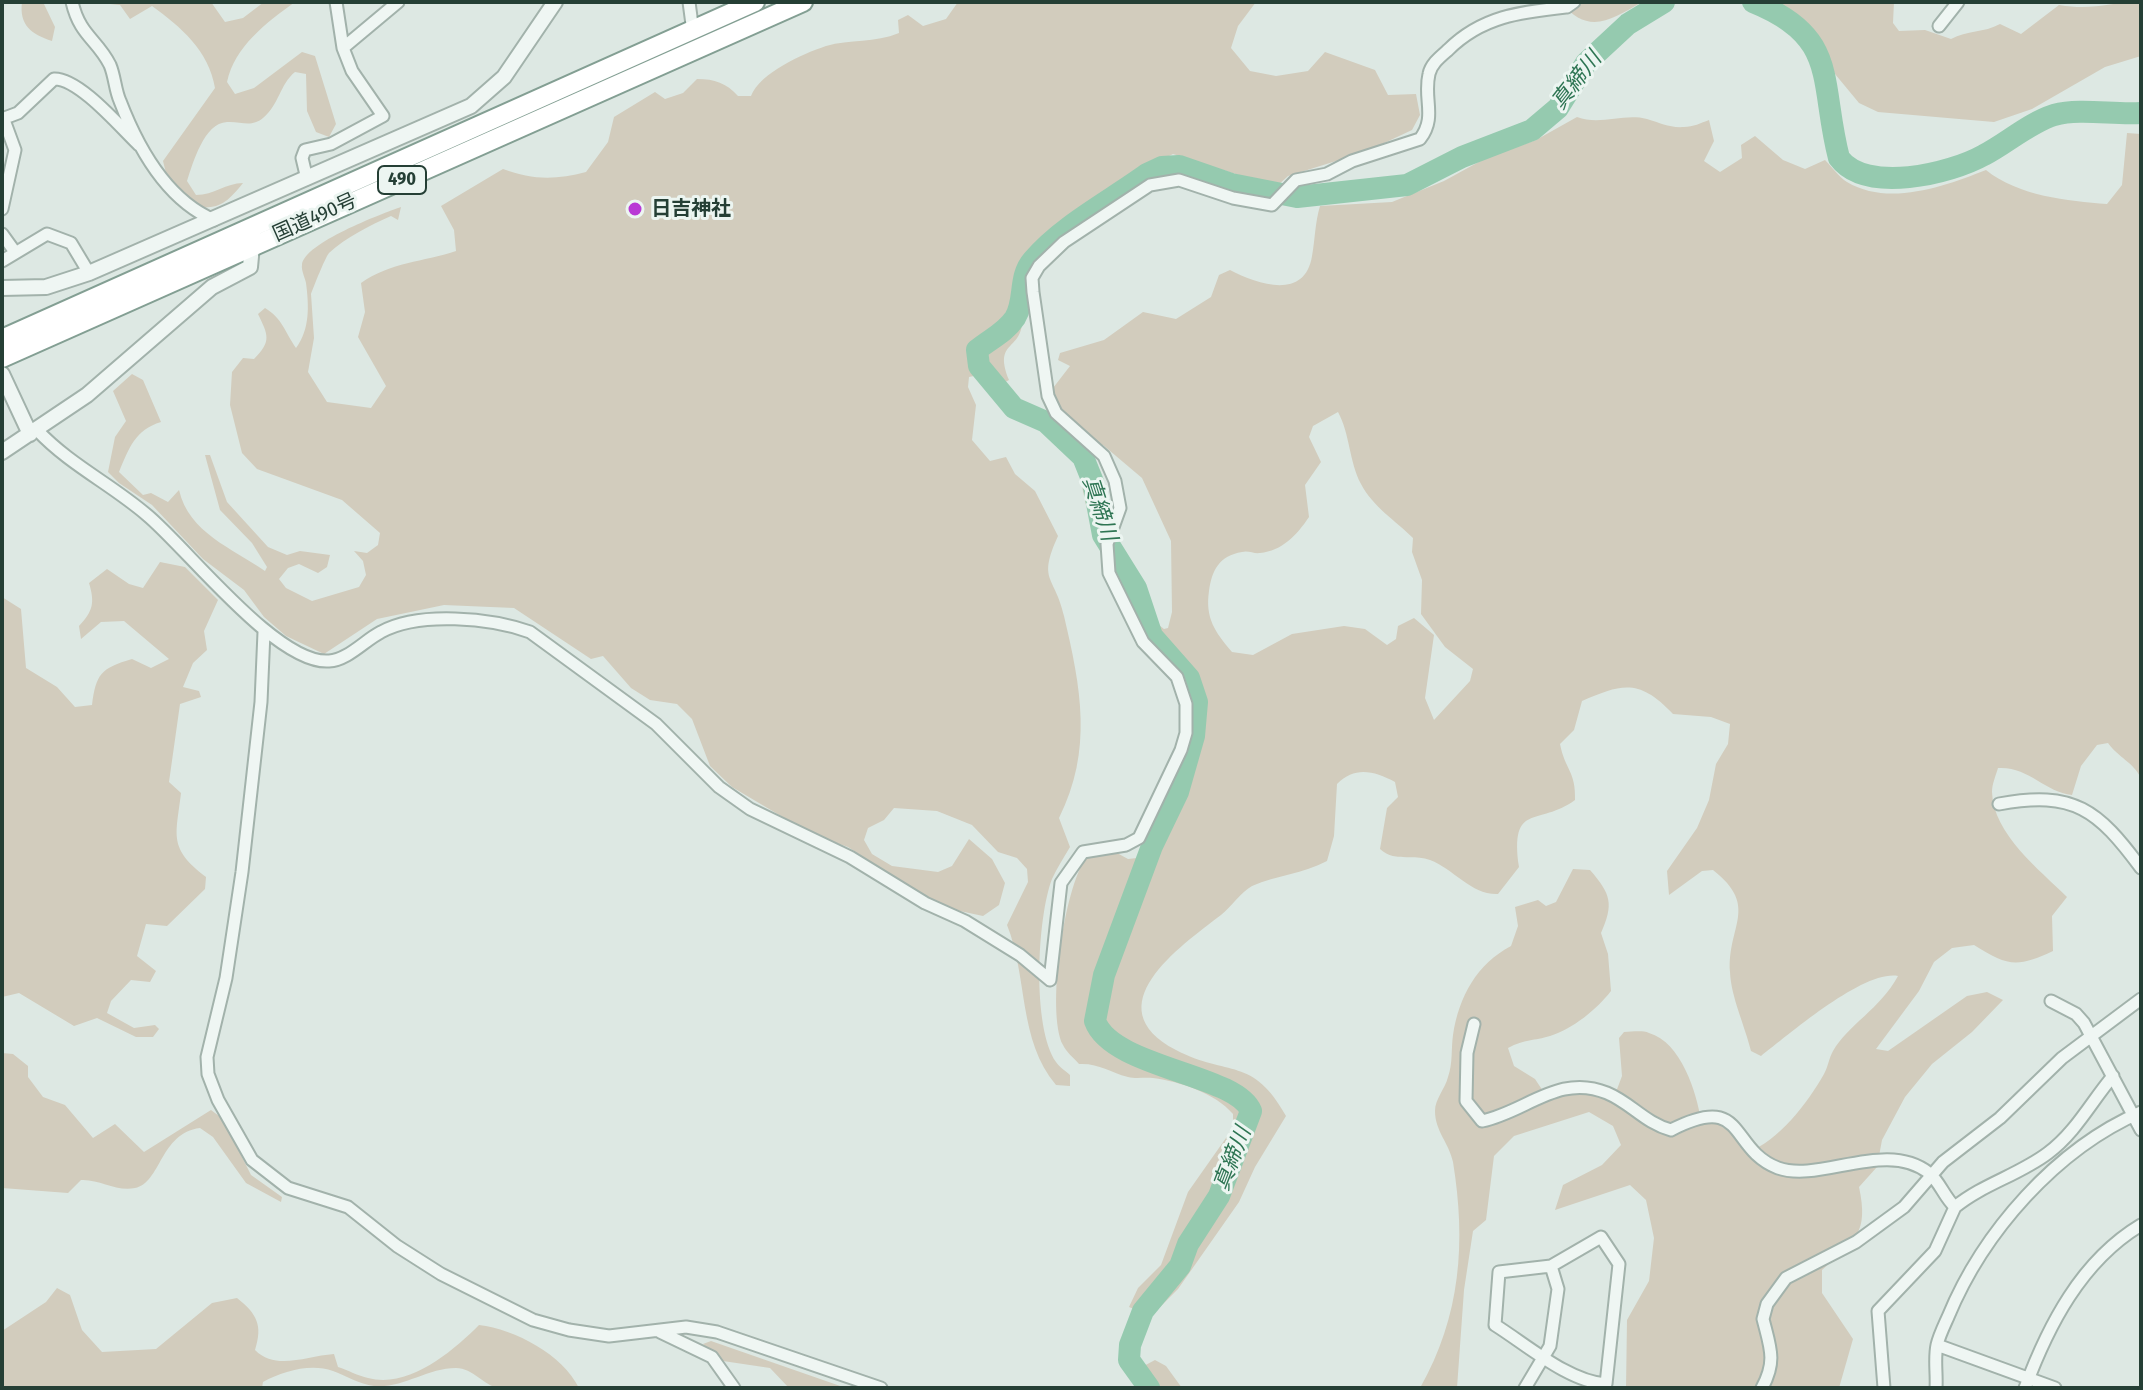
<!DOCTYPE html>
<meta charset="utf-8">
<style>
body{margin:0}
#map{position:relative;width:2143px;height:1390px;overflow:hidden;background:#dde8e3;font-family:"Fira Sans Condensed",sans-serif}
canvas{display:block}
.frame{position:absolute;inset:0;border:4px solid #253f35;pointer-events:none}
</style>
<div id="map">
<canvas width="2143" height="1390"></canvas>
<div class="frame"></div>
</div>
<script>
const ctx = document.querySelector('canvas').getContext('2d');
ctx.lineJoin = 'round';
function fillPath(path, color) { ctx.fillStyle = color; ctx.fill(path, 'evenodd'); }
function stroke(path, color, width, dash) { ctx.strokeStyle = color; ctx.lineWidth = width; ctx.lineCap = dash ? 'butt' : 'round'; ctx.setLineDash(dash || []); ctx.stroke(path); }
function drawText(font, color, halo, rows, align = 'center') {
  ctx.font = font + ' "Fira Sans Condensed","Noto Sans JP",sans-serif'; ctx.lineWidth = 6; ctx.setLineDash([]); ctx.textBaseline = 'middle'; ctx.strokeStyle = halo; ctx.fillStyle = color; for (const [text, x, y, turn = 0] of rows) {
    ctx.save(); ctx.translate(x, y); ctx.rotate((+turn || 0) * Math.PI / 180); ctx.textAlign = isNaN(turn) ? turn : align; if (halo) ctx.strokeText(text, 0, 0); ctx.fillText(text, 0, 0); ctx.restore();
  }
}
fillPath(new Path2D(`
 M22,2h21l12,25 -3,14c-21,-7 -33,-16 -30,-39z
 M90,2h121l14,20 18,-4 21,-16h31c-29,21 -60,44 -68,80l8,12 19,-6 48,-36 13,4 21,68 -7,13 -13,-5 -9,-21 -1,-37 -11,-2c-15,12 -16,33 -32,46 -12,10 -22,3 -36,4 -23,1 -34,41 -40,59l9,14c18,0 30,-12 47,-12 -16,20 -25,28 -52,23l-25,-33 -3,-12 52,-73c-6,-37 -34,-61 -63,-82l-22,13 -10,-14z
 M958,2h298l-18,24 -7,22 19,23 26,5 32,-5 17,-19 50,18 13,25 28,-1 4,21 -8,15 -47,22 -77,24 -12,11 -103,-33c-45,22 -149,76 -157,130 -2,14 8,26 6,41 -4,26 -28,17 -13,55l-9,5 -12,-12 -19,4 -1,10 8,18 -4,35 18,21 16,-4 9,17 20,17 23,45c-21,46 -3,39 6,80 17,72 29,134 -5,202l11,29c-6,10 -13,21 -18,32 -15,39 -20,148 4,183 3,5 10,9 14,13v11l-14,-1c-38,-45 -28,-108 -49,-160l21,-43 -1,-13 -10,-11 -19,-6 -26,-27 -35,-14 -43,-3 -10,12 -16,8 -4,12 8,14 20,12 46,6 14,-6 17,-27 23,20 13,24 -6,22 -16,11 -37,-8 -22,-11 -76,-50 -35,-12 -81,-48 -22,-21 -18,-47 -15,-15 -27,-4 -19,-12 -28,-32 -12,3 -77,-51 -70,-3 -67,14 -53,35 -38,-18 -22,-19 -20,-27 -41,-31 -51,-54 -33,-22 -11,-11 7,-35 11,-16 -13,-30 19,-17 11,6 18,42c-26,8 -32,26 -42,50l24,23 8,-2 17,9 11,-12c10,43 53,58 86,81l2,-4 -15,-24 -32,-33 -15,-55h5l17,47 41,45 19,8 13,-4 30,4 -3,12 -9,6 -19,-9 -11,4 -9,11 7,9 26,13 47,-14 7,-12 -3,-14 -9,-10 13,2 11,-8 2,-12 -38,-33 -85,-31 -15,-16 -12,-48 2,-33 11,-14 11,1c18,-18 14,-24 4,-45l7,-6c17,10 20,24 31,40 14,-19 13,-42 10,-65 -1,-5 -5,-13 -4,-18 2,-22 79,-51 99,-58l-3,13 -7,-4c-20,9 -45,21 -62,37 -4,5 -15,33 -18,41l3,44 -6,34 19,30 44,6 15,-22 -28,-49 7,-25 -4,-29c30,-21 62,-21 95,-32l-2,-21 -13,-24 62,-37c29,11 53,11 83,3l22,-30 6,-25 41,-25 10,7 18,-6 14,-14c18,0 29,4 41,17h13c9,-23 51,-42 75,-50 24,-7 49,-3 73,-13l-1,-13 10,-5 15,11 23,-7z
 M1561,2h81c-31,18 -54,34 -81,0z
 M1771,2h123l-1,21 6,8 26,-1 26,9c16,-9 33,-6 49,-15l21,10 38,-29c35,6 49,-3 82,-3v54l-36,11 -73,42 -38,13 -116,-10 -19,-9 -24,-29 -18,-39 -18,-19z
 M1577,117c23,9 46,-4 70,2 14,4 22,9 37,8 9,0 17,-4 25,-7l5,21 -10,20 16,11 22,-14 -1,-13 14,-9 28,24 22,9 20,-9c7,7 14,17 22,22 42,25 98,4 139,-12 32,26 82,31 121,34l15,-19 5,-52 14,1v644c-8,-16 -22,-20 -33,-35l-11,2 -16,21 -9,29c-27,-3 -44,-29 -74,-27 -2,7 -6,16 -6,24 1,42 48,78 75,105l-15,19 1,35c-36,17 -46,15 -79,-6l-22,3 -18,14 -15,29 -43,58 12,2 79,-55 20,-4 16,8 -31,32 -40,32 -27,33 -23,43 -5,27 -18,20c10,47 -4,53 -37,83v23l31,46 -14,49h-213l1,-68 22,-39 5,-43 -8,-38 -16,-15 -75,25 8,-25 39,-20 19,-20 -8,-19 -24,-14 -75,24 -20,20 -8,64 -13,11 -9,59 -7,98h-37c41,-72 46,-146 33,-226 -4,-19 -18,-31 -18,-51 0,-12 10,-22 13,-34 5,-14 3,-28 5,-42 6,-39 24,-71 58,-89l7,-20 -3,-19 23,-7 8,6 10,-4 17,-33 17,1c21,24 24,34 11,63l7,21 3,37c-14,18 -38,38 -61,45 -16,5 -25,3 -42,12l6,18 21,13 12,18 33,-6 36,1 6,-16 -3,-38 5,-6c8,0 18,-2 25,1 32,9 48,60 52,88 23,0 33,14 46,32 32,-13 60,-49 77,-79 4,-7 5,-16 9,-23 15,-26 47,-42 65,-75 -35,-6 -108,58 -137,80l-10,-5c-6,-25 -20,-54 -21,-79 -3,-46 30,-65 -17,-102l-11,1 -33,24 -2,-24 30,-43 12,-28 7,-36 12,-20 2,-20 -19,-7 -38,-3c-33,-35 -50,-31 -91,-13l-8,29 -14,14c5,26 16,27 15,56 -37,27 -65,1 -56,67l-21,27c-27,1 -44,-25 -68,-34 -18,-7 -35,3 -50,-11l7,-41 11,-11 -3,-15c-21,-11 -40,-16 -58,2l-3,52 -7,25c-24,13 -50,14 -75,25 -11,6 -21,21 -31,29 -42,32 -127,92 -45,135 52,27 77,6 110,66l-31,51 -16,35 -61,87 -27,27 -22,-9 9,-19 23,-23 27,-73 45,-64v-14c-18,-21 -52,-32 -80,-36 -8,-1 -17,1 -25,-1 -19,-5 -29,-14 -49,-13 -5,-6 -13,-12 -16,-19 -17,-33 1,-157 23,-187l31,-5 11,6 9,-1 9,-11 31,-71 22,-38 3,-44 -9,-21 -14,-21 -35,-18 -35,-81 8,-14 21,38 17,45 9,7 4,-1 4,-16 -1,-71 -29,-63 -39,-33 -12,5 19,54 -3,21 -10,3 -11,-23 -8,-37 -18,-26 -14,-28 7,-26 17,-22 -12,-6 2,-7 44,-13 39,-28 33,7 35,-22 8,-22 11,-5c27,14 75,31 82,-14 3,-17 3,-33 8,-50l72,-4 52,-21 42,-23 50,-18zM1338,412c12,22 11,49 23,72 12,23 34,36 52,54l-1,14 10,28 -1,34 24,33 28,22 -3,12 -36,39 -9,-22 9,-63 -20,-17 -16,8 -2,13 -9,6 -22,-16 -21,-3 -52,8 -39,21 -21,-3c-17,-20 -27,-34 -23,-61 3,-21 10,-35 33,-39 6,-2 12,2 18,1 22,-2 37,-18 49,-36l-4,-32 16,-23 -12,-25 4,-11z
 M160,562l25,5 33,33 -14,31 3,19 -14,13 -10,24 16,4 2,6 -21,7 -11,78 12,11c-5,43 -13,55 25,84l-1,12 -38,37 -21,-2 -9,32 19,15 -6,11 -19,-2 -20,21 -4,12 27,15 21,-3 4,4 -6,8h-17l-39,-19 -23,8 -55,-33 -17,4v-400l19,12 5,59 31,19 18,20 17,-2c4,-31 9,-37 40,-46l19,9 18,-9 -45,-38 -23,1 -20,17 -2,-13c14,-15 16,-23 10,-43l18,-14 22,15 14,4z
 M2,1053l11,1 15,12v11l15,20 22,8 28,33 22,-14 29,28 67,-42 12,9 28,56 31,22 -1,5 -35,-19 -33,-46 -13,-9c-40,5 -39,55 -65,60 -19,4 -35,-9 -54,-8l-13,13 -66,-5z
 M57,1288l13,7 12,35 20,22 54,-3 56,-46 25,-5c20,16 26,27 18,52 21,21 51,6 79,4l4,13c10,3 20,9 30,11 41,11 85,-27 111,-53 36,4 84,30 100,63 -26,0 -54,2 -80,0 -15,-2 -26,-20 -43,-20 -29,0 -54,21 -82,18 -15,-2 -27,-10 -41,-15 -22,-8 -50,0 -70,11l-1,6h-260v-57l44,-29z
 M711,1341l135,47h-57l-19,-20 -47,-7 -20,-17z
 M1155,1360l11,6 16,22h-29l-13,-20z`), '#d2ccbd');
stroke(new Path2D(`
 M1753,2c87,35 66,79 86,156 27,36 111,16 145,-3 23,-12 45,-32 70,-40 27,-7 59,0 87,-2
 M1149,1388l-20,-28 1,-15 13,-34 37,-45 8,-22 31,-48 32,-85c-15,-37 -139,-43 -156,-90l9,-46 48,-129 26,-54 16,-56 3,-34 -8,-24 -37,-42 -16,-48 -33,-53 -10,-53 -10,-25 -37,-35 -32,-14 -35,-42 -2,-16c13,-11 28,-17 38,-32 11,-18 3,-41 18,-58 30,-35 77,-59 114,-86l15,-7 17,-1 52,18 66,13 110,-12 55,-28 70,-27 26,-22 28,-45 42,-39 36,-22`), '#95caaf', 22);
const minor = new Path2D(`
 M72,2c8,34 25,37 38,63 5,12 5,25 10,36 18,47 47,99 94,119
 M689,2l4,30
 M1939,26l19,-24
 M343,48l55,-46
 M2,119l16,-6 36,-34c25,-1 67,49 85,66
 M307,179l-5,-21 3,-8 26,-6 52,-28 -31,-45 -9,-23 -7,-46
 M2,209l13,-59 -11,-30
 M2,234l13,18
 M2,261l45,-27 24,9 18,30
 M37,430c33,35 74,54 110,85 40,33 130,150 182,146 19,-1 36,-21 52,-29 38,-21 110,-14 149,0l126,92 63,63 31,22 100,48 75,46 40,18 55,34 30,25
 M264,632l-3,70 -19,170 -16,106 -19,79 1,17 10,26 34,60 36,28 60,19 49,39 44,28 92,46 36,10 40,6 77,-9 31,5 164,56
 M1999,804c75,-14 99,6 142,64
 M1050,980l11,-97 22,-31 43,-7 13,-7 42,-88 5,-17v-29l-9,-27 -34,-35 -34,-69 -2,-29 13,-36 -5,-27 -11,-25 -48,-43 -8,-17 -15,-104 -1,-14 7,-12 25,-24 86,-57 29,-5 54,18 39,7 24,-25 31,-6 25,-13 68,-22c17,-22 3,-40 9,-65 2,-10 11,-17 19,-24 34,-34 73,-38 119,-43l7,-5
 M2051,1001l25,13 8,9 57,107
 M1474,1024l-7,29 -1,48 16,20c44,-9 77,-48 125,-28 24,10 38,30 64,37 76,-39 57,19 107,38 42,15 108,-29 151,5 11,9 15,24 26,34l-20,44 -57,60 6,77
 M1955,1207c28,-23 64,-32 93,-54 28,-21 43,-51 65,-77
 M1601,1237l18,27 -13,120c-37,-2 -79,-39 -111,-59l4,-53 52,-6z
 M660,1332l52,25 22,31
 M1937,1345l118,43
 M1525,1388l25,-42 8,-57 -7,-23
 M1762,1388c15,-27 8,-41 1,-69l4,-15 19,-26 70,-36 48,-35 39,-45 57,-44 62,-60 79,-59
 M1936,1388c1,-14 -2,-29 1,-43 2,-9 7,-19 11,-28 35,-85 108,-168 193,-205
 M2025,1388c23,-62 56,-127 116,-163`);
const tertiary = new Path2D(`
 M2,288l44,-1 43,-14 382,-167 33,-29 51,-75
 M2,374l28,60
 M2,452l85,-57 125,-108 38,-20 2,-21`);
const trunk = new Path2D(`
 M2,339l753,-337
 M2,358l801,-356`);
stroke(minor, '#a2b2ab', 15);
stroke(tertiary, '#a2b2ab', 18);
stroke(trunk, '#839f93', 22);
stroke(minor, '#eff6f3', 11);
stroke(tertiary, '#eff6f3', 14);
stroke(trunk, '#fff', 18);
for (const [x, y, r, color] of [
 [635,209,8,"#b939d5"]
]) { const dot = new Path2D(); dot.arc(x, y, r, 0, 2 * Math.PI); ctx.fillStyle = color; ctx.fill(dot); stroke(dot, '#ecf5f1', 3); }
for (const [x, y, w] of [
 [402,180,48]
]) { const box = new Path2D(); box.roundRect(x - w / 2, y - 14, w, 28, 6); ctx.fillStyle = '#ecf5f1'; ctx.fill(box); stroke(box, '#253f35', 2); }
drawText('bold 18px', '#253f35', null, [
 ["490",402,180]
]);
drawText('bold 20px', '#253f35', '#ecf5f1', [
 ["日吉神社",651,209]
], 'left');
drawText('20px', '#253f35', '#ecf5f1', [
 ["国道490号",315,218,-24]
]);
drawText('italic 22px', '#2e7553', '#ecf5f1', [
 ["真締川",1577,81,-52],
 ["真締川",1099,509,72],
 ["真締川",1233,1159,-69]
]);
</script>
